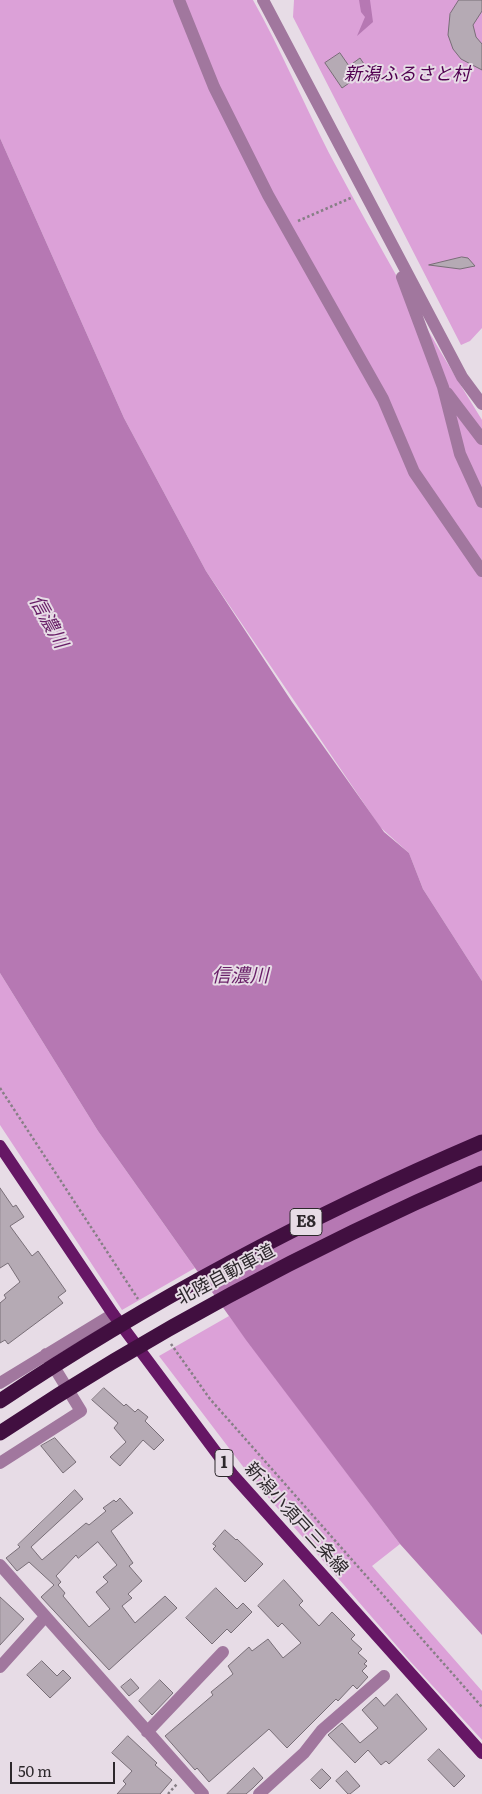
<!DOCTYPE html>
<meta charset="utf-8">
<style>
body{margin:0}
#map{position:relative;width:482px;height:1794px;overflow:hidden;background:#e7dce6;font-family:Literata,serif}
canvas{display:block}
.scale{position:absolute;left:10px;top:1762px;width:105px;height:22px;box-sizing:border-box;border:2px solid #2d282c;border-top:0;padding-left:6px;font-size:15px;line-height:18px;white-space:nowrap;color:#2d282c;-webkit-text-stroke:4px #e7dce6;paint-order:stroke}
</style>
<div id="map">
<canvas width="482" height="1794"></canvas>
<div class="scale">50 m</div>
</div>
<script>
const ctx = document.querySelector('canvas').getContext('2d');
ctx.lineJoin = 'round';
function fillPath(path, color) { ctx.fillStyle = color; ctx.fill(path, 'evenodd'); }
function stroke(path, color, width, dash) { ctx.strokeStyle = color; ctx.lineWidth = width; ctx.lineCap = dash ? 'butt' : 'round'; ctx.setLineDash(dash || []); ctx.stroke(path); }
function drawText(font, color, halo, rows, align = 'center') {
  ctx.font = font + ' Literata,"Noto Sans JP",serif'; ctx.lineWidth = 4; ctx.setLineDash([]); ctx.textBaseline = 'middle'; ctx.strokeStyle = halo; ctx.fillStyle = color; for (const [text, x, y, turn = 0] of rows) {
    ctx.save(); ctx.translate(x, y); ctx.rotate((+turn || 0) * Math.PI / 180); ctx.textAlign = isNaN(turn) ? turn : align; if (halo) ctx.strokeText(text, 0, 0); ctx.fillText(text, 0, 0); ctx.restore();
  }
}
fillPath(new Path2D(`
 M0,0h253c28,50 50,102 76,153 48,90 99,180 153,267v561l-59,-92 -14,-36 -29,-26 -174,-256 -82,-153 -124,-280z
 M294,0h188v328l-12,13 -9,4 -168,-328z
 M0,973l98,158 97,137 -73,42 -122,-185z
 M229,1316l171,228 -28,22 110,125v49l-73,-80 -155,-179 -95,-125z`), '#dca1d8');
fillPath(new Path2D(`
 M359,0h11l3,22 -16,14 8,-19 -4,-5z
 M0,138l124,280 82,153 86,131 92,130 25,21 14,36 59,92v654l-82,-91 -154,-204 -148,-209 -98,-158z`), '#b678b3');
const building = new Path2D(`
 M459,0h23v11l-9,14 3,12 6,7v26l-21,-11 -8,-10 -5,-14 2,-21z
 M340,53l9,13 11,-8 8,12 -26,18 -17,-25z
 M462,257l6,1 7,8 -15,3 -31,-4z
 M0,1188l13,19 3,-2 8,12 -14,9 22,30 6,-5 28,40 -8,6 5,6 -55,41 -3,-4 -5,3v-40l6,-5 -2,-3 16,-13 -12,-19 -8,5z
 M104,1388l20,18 2,-2 9,8 3,-3 10,8 -3,4 19,19 -10,10 -11,-10 -23,26 -10,-9 16,-15 -12,-14 4,-5 -26,-23z
 M55,1438l21,24 -13,11 -22,-27z
 M75,1490l8,9 -52,48 11,13 44,-37 3,2 17,-14 -3,-3 11,-8 2,2 4,-4 13,15 -22,18 22,32 -4,3 13,15 -14,13 4,4 -10,8 13,17 30,-27 12,12 -68,62 -68,-73 13,-12 -25,-23 -12,9 -11,-13 14,-11 -2,-2zM98,1542l19,23 -14,12 5,5 -12,10 14,17 -21,18 -26,-31 2,-3 -7,-8 3,-3 -5,-6 20,-21 2,3z
 M225,1530l11,10 1,-1 26,25 -18,18 -32,-33 3,-3 -3,-2z
 M284,1580l19,21 -4,4 20,21 13,-14 23,23 -4,4 11,10 -4,4 9,8 -3,3 3,2 -5,5 6,6 -11,12 -4,-4 -15,16 -2,-2 -49,49 -18,-19 -60,53 -12,-14 -2,2 -30,-34 48,-41 -2,-3 22,-18 -5,-8 21,-19 3,4 16,-12 15,19 18,-15 -19,-20 -4,4 -20,-21z
 M216,1588l21,21 6,-6 9,9 -21,21 -4,-4 -15,15 -26,-26z
 M0,1597l24,22 -24,26z
 M42,1661l15,15 6,-6 8,8 -21,20 -23,-23z
 M131,1679l8,9 -10,8 -8,-9z
 M160,1680l13,13 -21,22 -13,-14z
 M397,1694l30,35 -38,35 -3,-3 -5,4 -13,-15 -13,13 -27,-28 14,-12 18,20 18,-15 -16,-18 14,-13 8,9z
 M128,1736l29,27 -2,2 17,15 -12,14h-43l9,-10 -3,-3 9,-10 -20,-18z
 M439,1749l26,27 -11,11 -26,-27z
 M254,1768l9,10 -10,10 -7,6h-19z
 M322,1769l9,9 -11,11 -9,-9z
 M347,1771l13,15 -10,8h-2l-12,-13z`);
fillPath(building, '#b5aab4');
stroke(building, '#786e77', 1);
stroke(new Path2D(`
 M298,221l55,-24
 M0,1088l138,211
 M171,1344l39,55 272,308
 M168,1794l9,-10`), '#877f86', 2.5, [2.5, 2.5]);
stroke(new Path2D(`
 M179,0l35,87 54,108 115,204 31,73 68,99
 M263,0l199,377 20,27
 M402,277l41,110 17,67 22,48
 M447,393l35,46
 M0,1383l113,-69
 M0,1463l81,-52 -35,-57
 M0,1565l203,229
 M0,1667l45,-50
 M147,1732l76,-80
 M259,1794l45,-41 18,-23 62,-54`), '#a1779e', 12);
stroke(new Path2D(`
 M0,1146l113,168 120,161 249,278`), '#661765', 12);
stroke(new Path2D(`
 M0,1401c152,-102 314,-187 482,-259
 M0,1433c153,-102 314,-187 482,-260`), '#410f40', 15);
for (const [x, y, w] of [
 [306,1222,32],
 [224,1463,18]
]) { const box = new Path2D(); box.roundRect(x - w / 2, y - 13.5, w, 27, 4); ctx.fillStyle = '#e7dce6'; ctx.fill(box); stroke(box, '#2d282c', 1); }
drawText('bold 16px', '#2d282c', null, [
 ["E8",306,1222],
 ["1",224,1463]
]);
drawText('italic 18px', '#510151', '#e7dce6', [
 ["新潟ふるさと村",407,75]
]);
drawText('18px', '#2d282c', '#e7dce6', [
 ["北陸自動車道",226,1275,-28],
 ["新潟小須戸三条線",296,1519,48]
]);
drawText('italic 19px', '#681e67', '#e7dce6', [
 ["信濃川",48,622,61],
 ["信濃川",240,976]
]);
</script>
